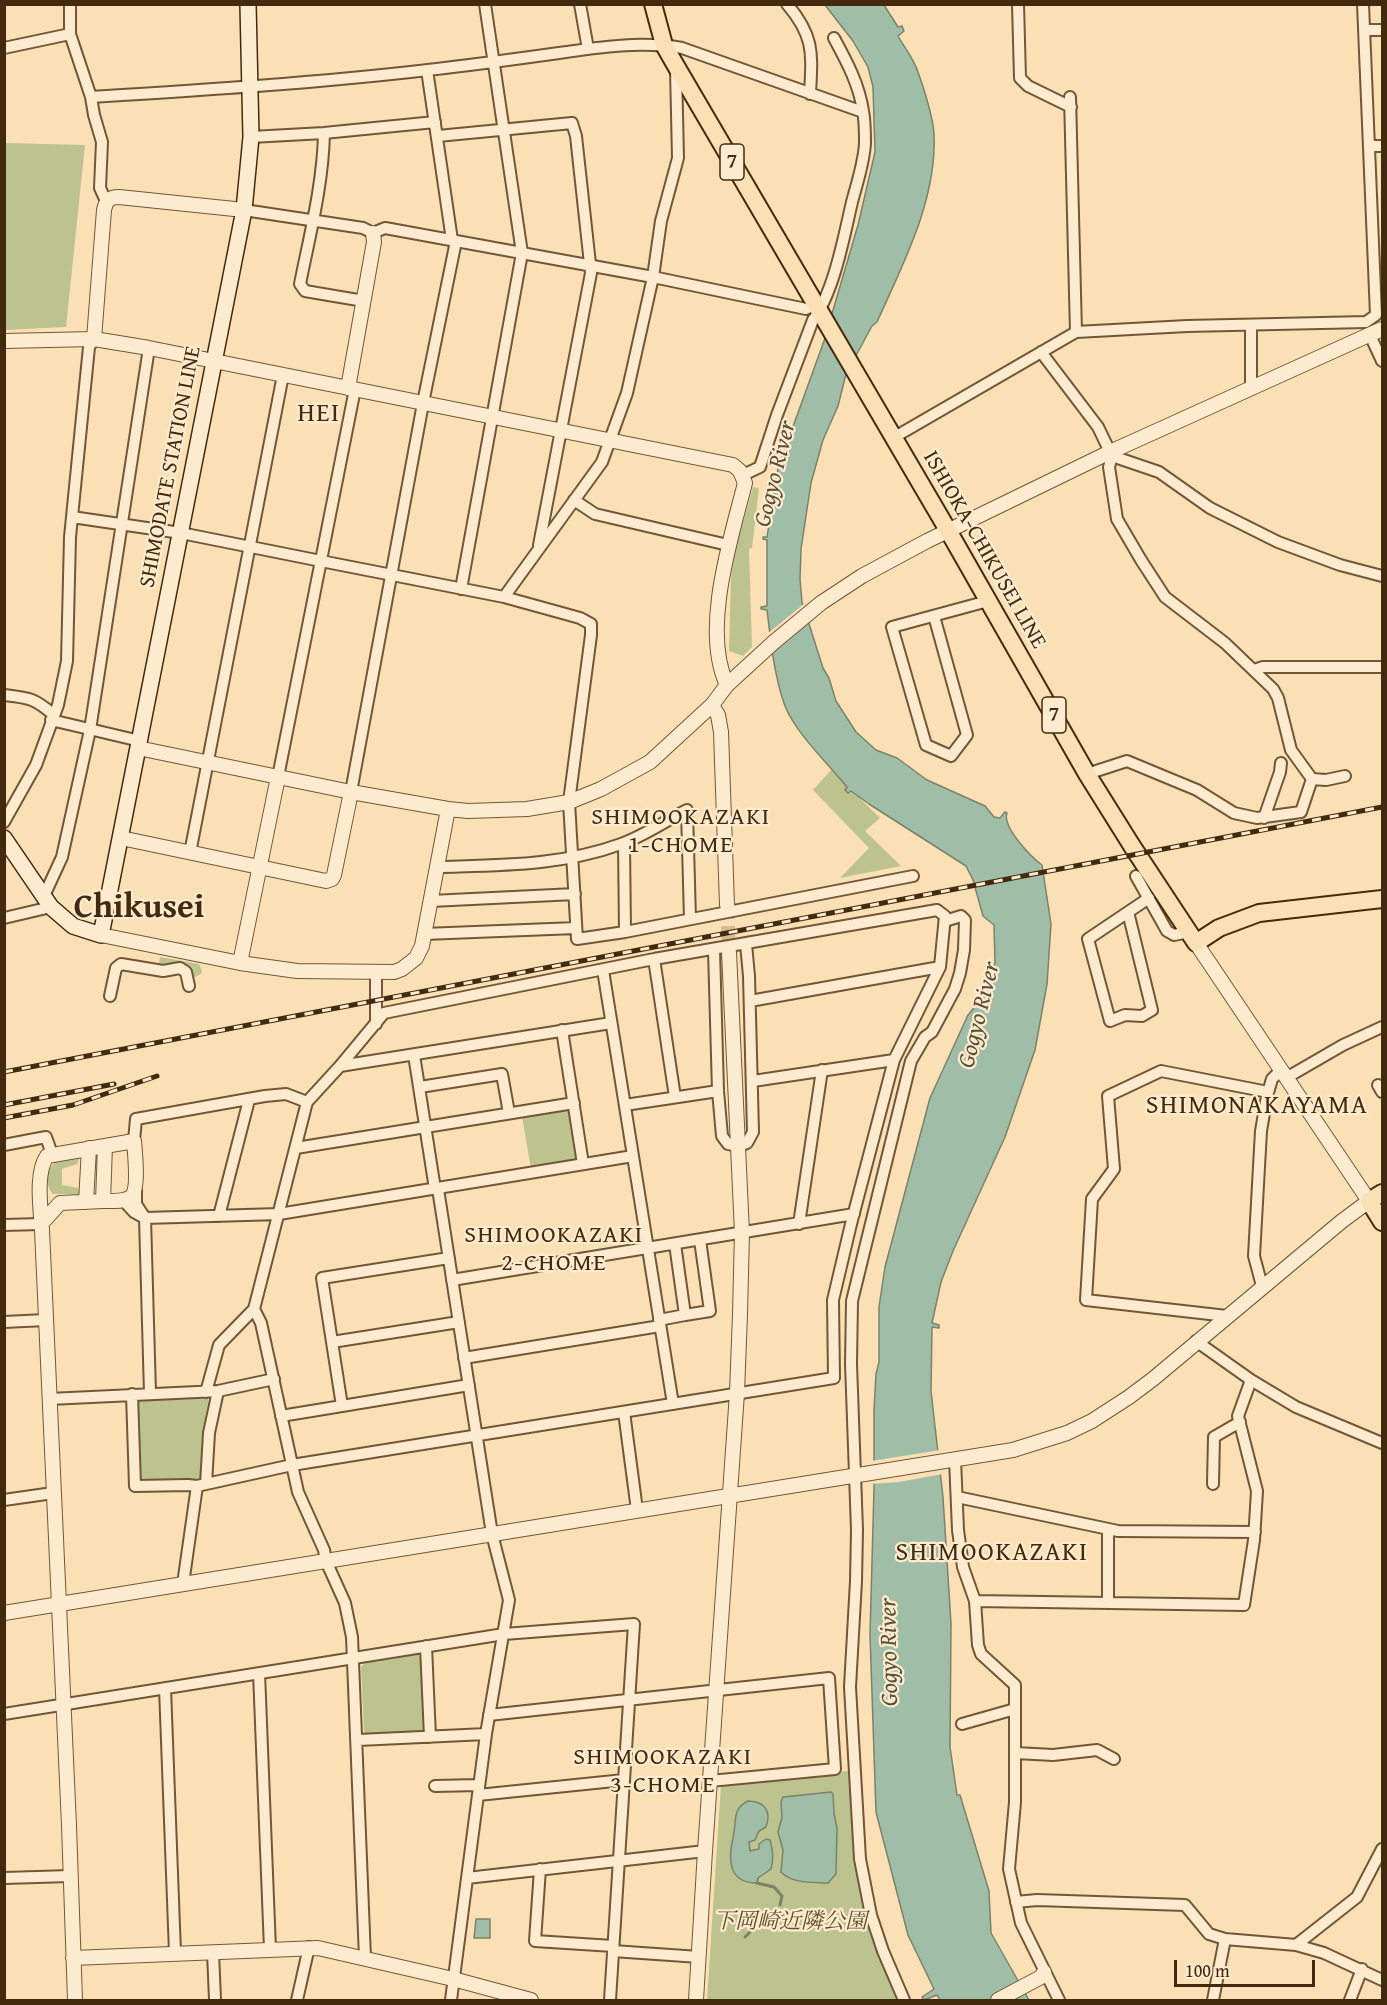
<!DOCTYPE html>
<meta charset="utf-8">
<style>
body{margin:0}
#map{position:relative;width:1387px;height:2005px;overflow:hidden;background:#fce0b5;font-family:"Gentium Book Plus",serif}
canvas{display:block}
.frame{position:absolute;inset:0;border:6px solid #43290d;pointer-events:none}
.scale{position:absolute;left:1174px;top:1960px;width:141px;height:27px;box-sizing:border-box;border:3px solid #43290d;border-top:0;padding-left:8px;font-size:18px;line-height:21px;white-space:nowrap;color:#43290d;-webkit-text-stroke:4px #fdebcf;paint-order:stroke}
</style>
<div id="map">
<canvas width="1387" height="2005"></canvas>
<div class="frame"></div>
<div class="scale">100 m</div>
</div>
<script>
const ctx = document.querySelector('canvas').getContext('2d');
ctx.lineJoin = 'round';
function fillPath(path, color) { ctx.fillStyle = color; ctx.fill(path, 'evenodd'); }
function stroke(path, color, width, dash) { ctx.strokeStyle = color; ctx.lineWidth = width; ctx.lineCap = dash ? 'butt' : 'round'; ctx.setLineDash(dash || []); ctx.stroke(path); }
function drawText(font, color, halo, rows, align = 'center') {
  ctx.font = font + ' "Gentium Book Plus","Noto Serif JP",serif'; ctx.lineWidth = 4.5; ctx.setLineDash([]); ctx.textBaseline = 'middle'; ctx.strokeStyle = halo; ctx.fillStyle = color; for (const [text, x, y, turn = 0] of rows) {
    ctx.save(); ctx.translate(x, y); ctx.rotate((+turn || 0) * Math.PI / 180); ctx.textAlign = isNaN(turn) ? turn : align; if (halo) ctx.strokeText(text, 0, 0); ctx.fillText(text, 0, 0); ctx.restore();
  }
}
fillPath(new Path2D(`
 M5,143l80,2 -19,182 -61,3z
 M753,487l6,1 -7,60 -3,1 3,98 -9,9 -14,-5 2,-74 3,-24z
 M831,770l49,48 -15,13 36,35 -61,12 29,-30 -56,-58z
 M160,957l39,7 3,7 -1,3 -8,4 -8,-12 -16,-3 -8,1 -2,-1z
 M565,1109l4,3 8,48 -3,2 -43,7 -9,-53z
 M76,1157h4l-3,7 -15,5v16l16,3 2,6h-27c-8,-8 -8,-26 3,-32 5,-3 14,-4 20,-5z
 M209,1397l-7,40 -2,45 -60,1 -3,-83z
 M418,1651l6,3 3,74 -5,6 -55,2 -3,-3 -3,-66 6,-6z
 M846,1771h4l7,87 43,142h-193l14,-216z`), '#bdc38f');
const water = new Path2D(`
 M825,5h59l14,22 4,-1 2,5 -6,5c6,11 16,23 20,36 6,16 15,46 16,62 3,66 -31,130 -57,188l-5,4 -26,48 -8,32 -15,34 -12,43 -10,66 -1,30 2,23 21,66 6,10 7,23 20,31 20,18 21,8 30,22 58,26 9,11 6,1 5,-6 2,1c-5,14 24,44 35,52l9,59 -4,60 -12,66 -30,87 -52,114 -12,31 -9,41 7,2v3l-7,-1 -1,64 12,106 8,127 -1,123 7,48h3l29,96 2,42 38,67h-89l-3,-5 -13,5 -2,-3 12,-8 -26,-54 -32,-123 -6,-177 4,-147v-78l2,-36 3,-12v-55l6,-40 45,-169 38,-83 14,-17 7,-17 6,-19 -1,-37 -11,-9 -10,-36 -7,-14 -97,-62 -18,-13 -3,2 -3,-3 2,-3c-18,-22 -52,-55 -62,-81 -11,-30 -14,-64 -18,-96l-6,-1v-2l6,-1v-66l-4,-1v-2h4l11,-69 46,-127 34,-116 17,-73 -2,-65 -5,-20 -15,-26z
 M831,1792l2,2 1,19 3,15 -1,46 -8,9c-15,-1 -36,1 -47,-11l2,-22 -5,-18 4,-15 -1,-15 2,-5z
 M748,1801c16,0 24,10 18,26l-7,4 -4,9 -6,2 1,9 9,-2v-5l7,-5 4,1c3,10 4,19 1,29l-13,9 -1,5c-29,0 -29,-24 -24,-45 4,-15 -2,-29 15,-37z
 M476,1919h14v19h-16z`);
fillPath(water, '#a0bea7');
stroke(water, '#7b8269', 1.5);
fillPath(new Path2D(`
 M805,603l6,18 -41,35 -3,-22z
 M940,1450l3,24 -44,8 -28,2 1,-23z`), '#fce0b5');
stroke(new Path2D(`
 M757,1883l17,4 8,9 -2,9
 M745,1937l9,-9 29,-14`), '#7b8269', 3);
stroke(new Path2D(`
 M727,905l2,47`), '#d7bb93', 14, [14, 7]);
const minor = new Path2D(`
 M70,4v30l21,63 3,18 8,27 -2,46 6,13
 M580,4l8,45
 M787,4c28,33 25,50 23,90
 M1018,4l2,74 8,8 43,21
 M1364,30h18
 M4,48l66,-14
 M427,70l25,170
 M91,97c113,-7 225,-14 337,-27 44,-5 88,-11 131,-17 41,-6 83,-12 123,-5l181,64
 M1070,97l6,235
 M324,133c-1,51 -14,101 -24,151l5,7 59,10
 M438,136l134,-13 4,13 15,137 -52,272
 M251,137l73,-4 111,-11
 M1369,146h13
 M244,210l119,18 10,5 12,-5 268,49 153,32 9,-4
 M1370,335l12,26
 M1041,352l57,75 14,29 -3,11 8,52 24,41 24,37 60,46 48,46 5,9 13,52 21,29 14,1 19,-4
 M1251,389v-64
 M893,438l183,-106 111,-6 179,-4 10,-7 -13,-311
 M1112,456l47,16 51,36 68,34 62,23 42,11
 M743,475l17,-8 17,-52 36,-95c21,-28 31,-84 39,-118 5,-19 12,-39 13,-59 0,-10 0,-22 -2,-32 -4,-27 -16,-49 -29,-73
 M574,500l21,14 133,31
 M72,517l109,16 140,28 183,36 76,21 11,6v11l-22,167 8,137 48,-7 288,-56
 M461,589l61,-336 -37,-249
 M504,597l98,-135 25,-69 26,-116 8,-56 17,-63 -2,-88
 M934,616l33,119 -16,21 -25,-11 -34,-118 96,-26
 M1254,670l9,-3h119
 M4,695c26,3 30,3 50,20
 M51,720l89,21
 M1087,774l40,-13 70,29 37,23 23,5 44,-6 11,-33
 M278,777l77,-388
 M351,792l73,-394 32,-157
 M1264,818l16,-46 1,-9
 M4,822l32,-57 22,-60 9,-44 3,-124 19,-190 5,-8
 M624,843l1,89
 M190,853l93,-478
 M438,867c62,-2 123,-1 183,-23 23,-8 44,-23 66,-34l3,109
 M1136,876l31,55 7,4 15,-3
 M44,896l18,-39 28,-127 59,-382
 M431,901l144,-7
 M1128,912l24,98 -10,6 -17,-1 -15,6 -22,-82 61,-41
 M4,918l47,-11
 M424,934l152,-6
 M714,950l4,141 4,45 6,8 10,2 9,-3 6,-11 -4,-156 -3,-32
 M654,959l21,138
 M603,970l70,434
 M110,996l6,-28 5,-4 42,7 17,-3 6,4 3,14
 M750,1001l190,-34
 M376,1024v-52
 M562,1030l21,134
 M414,1055l21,134
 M340,1066l271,-43
 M1286,1078l57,-33 39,-18
 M753,1081l141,-21
 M1378,1085l4,7
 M420,1087l82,-13 7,39
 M625,1105l93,-14
 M134,1141l2,-22 129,-23 21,-2 21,8
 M4,1145l42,-8 6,17
 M296,1148l278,-45
 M438,1189l54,345 17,66 -23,134 -35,266
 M136,1190v14l9,14 5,175
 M123,1200l11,12 11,6 134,-4 354,-58
 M219,1216l30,-116
 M799,1224l23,-154
 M4,1225l37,-1
 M675,1244l10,71 25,-4 -10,-71
 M449,1258l-127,20 20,128 127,-21
 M452,1280l402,-66
 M1262,1286l-8,-30 7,-125 6,-35 5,-17 9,-9
 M254,1309l7,14 37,169 26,58 2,11 19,42 7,34 13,321
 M1227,1316l-141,-16 6,-101 22,-30 -6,-73 53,-25 107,21
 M659,1320l26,-5
 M4,1322l42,-2
 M1196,1341l55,39 45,27 86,36
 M332,1342l127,-20
 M464,1358l196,-32
 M132,1394l3,92 53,-1 9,1 95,-21 542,-87 -1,-78 18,-76 43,-164 46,-93 5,-51 -8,-6 -283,49 -270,54 -44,53 -33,36 -53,207 -35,36 -13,47
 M49,1399l169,-8 56,-12
 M624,1412l13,98
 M281,1416l61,-10
 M955,1459l3,71 5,37 12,34 3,44 3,9 34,31v117l-6,67 12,54 38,77
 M206,1484l3,-51 9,-42
 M1213,1484l1,-47 26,-15
 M957,1497l161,34 137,1
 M4,1500l49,-7
 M1108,1529v74
 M183,1584l14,-98
 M975,1601l269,4 10,-65 3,-49 -19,-75 13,-36
 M426,1646l4,91
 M259,1673l11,276
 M165,1688l10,265
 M4,1714l500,-80 130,-10 -24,376
 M489,1715l340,-37 6,91 -125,12
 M962,1724l53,-15
 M358,1740l128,-6
 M1016,1753l37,2 44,-5 17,9
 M435,1786l44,-1
 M478,1795l146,-15
 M540,1869l-5,72 78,5
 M4,1878l66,-2
 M467,1878l238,-27
 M1016,1902l21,-2 148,5 24,29 16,5 71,6 28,8 58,27
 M1296,1945l61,-48 25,-48
 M613,1951l86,6
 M213,1952l2,48
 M297,2000l12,-53
 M904,2000l-21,-49 -12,-36 -11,-56 -10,-172 6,-106 1,-51 -6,-166 1,-63 59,-240 14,-24 7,-5 23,-43 5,-16 4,-23 1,-30 -4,-4 -16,5
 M1213,2000l12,-61
 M1350,2000l12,-31`);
const tertiary = new Path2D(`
 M94,339l10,-129c2,-9 5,-13 15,-13l125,13
 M4,341l90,-2 55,9 584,117 7,6 5,12c-14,55 -44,147 -18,202
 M348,388l26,-146 -1,-9
 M712,705l6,10 3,17 6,173
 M138,748l213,44 97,17 20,2 59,-2 42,-7 32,-13 49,-27 62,-57 15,-20 47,-43 47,-39 41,-27 65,-35 183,-89 272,-123
 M121,838l205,43 6,-2 2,-4 17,-83
 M101,935l139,28 57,8 97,1 8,-3 14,-11 6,-12 26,-137
 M240,963l38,-186
 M103,1201c8,0 21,1 28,-4 8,-7 4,-44 3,-56l-29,5
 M86,1202l3,-54
 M41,1224l19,-21 43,-2 2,-55 -58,10c-12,17 -6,55 -5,74l27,595 6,175
 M4,1613l1009,-163 54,-17 25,-12 37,-24 24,-18 189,-158 27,-20 -173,-258
 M73,1958l245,-10 135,31 78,21
 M696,2000l9,-149 32,-458 3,-79 2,-81 -13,-281
 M998,2000l43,-23 3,-5`);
const secondary = new Path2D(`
 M4,838l47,69 22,19 28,9 143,-725 7,-73 -3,-133`);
const primary = new Path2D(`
 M653,4l11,41 12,21 273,466 138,242 45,72 64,97 23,-15 40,-15 123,-14
 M1382,1193l-13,8 13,21`);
stroke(minor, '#715737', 14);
stroke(tertiary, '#715737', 16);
stroke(secondary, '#43290d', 18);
stroke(primary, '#43290d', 20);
stroke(minor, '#fdebcf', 10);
stroke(tertiary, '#fdebcf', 14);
stroke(secondary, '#fdebcf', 15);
stroke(primary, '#fce0b5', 16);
const rail = new Path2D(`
 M4,1072l1378,-265
 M4,1105l110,-21
 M4,1118l69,-13 84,-29`);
stroke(rail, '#43290d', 5);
stroke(rail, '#fdebcf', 3, [9]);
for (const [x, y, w] of [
 [732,162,24],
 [1054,715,24]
]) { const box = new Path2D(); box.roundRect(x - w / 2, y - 18, w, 36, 4.5); ctx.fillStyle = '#fdebcf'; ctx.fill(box); stroke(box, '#43290d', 1.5); }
drawText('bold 21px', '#43290d', null, [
 ["7",732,162],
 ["7",1054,715]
]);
drawText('22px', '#43290d', '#fdebcf', [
 ["SHIMODATE STATION LINE",171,467,-79],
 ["ISHIOKA-CHIKUSEI LINE",984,550,60]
]);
drawText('italic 22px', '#62502e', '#fdebcf', [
 ["下岡崎近隣公園",790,1922]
]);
drawText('italic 24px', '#5a4e34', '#fdebcf', [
 ["Gogyo River",776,474,-76],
 ["Gogyo River",980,1015,-76],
 ["Gogyo River",890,1652,-91]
]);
ctx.letterSpacing = '1.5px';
drawText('24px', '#43290d', '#fdebcf', [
 ["SHIMOOKAZAKI",681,818],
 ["1-CHOME",681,846],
 ["SHIMOOKAZAKI",554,1236],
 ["2-CHOME",554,1264],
 ["SHIMOOKAZAKI",663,1758],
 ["3-CHOME",663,1786]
]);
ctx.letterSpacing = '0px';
ctx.letterSpacing = '1.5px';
drawText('26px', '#43290d', '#fdebcf', [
 ["HEI",319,414],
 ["SHIMONAKAYAMA",1257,1106],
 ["SHIMOOKAZAKI",992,1553]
]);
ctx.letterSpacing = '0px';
drawText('bold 34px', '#43290d', '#fdebcf', [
 ["Chikusei",139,908]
]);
</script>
